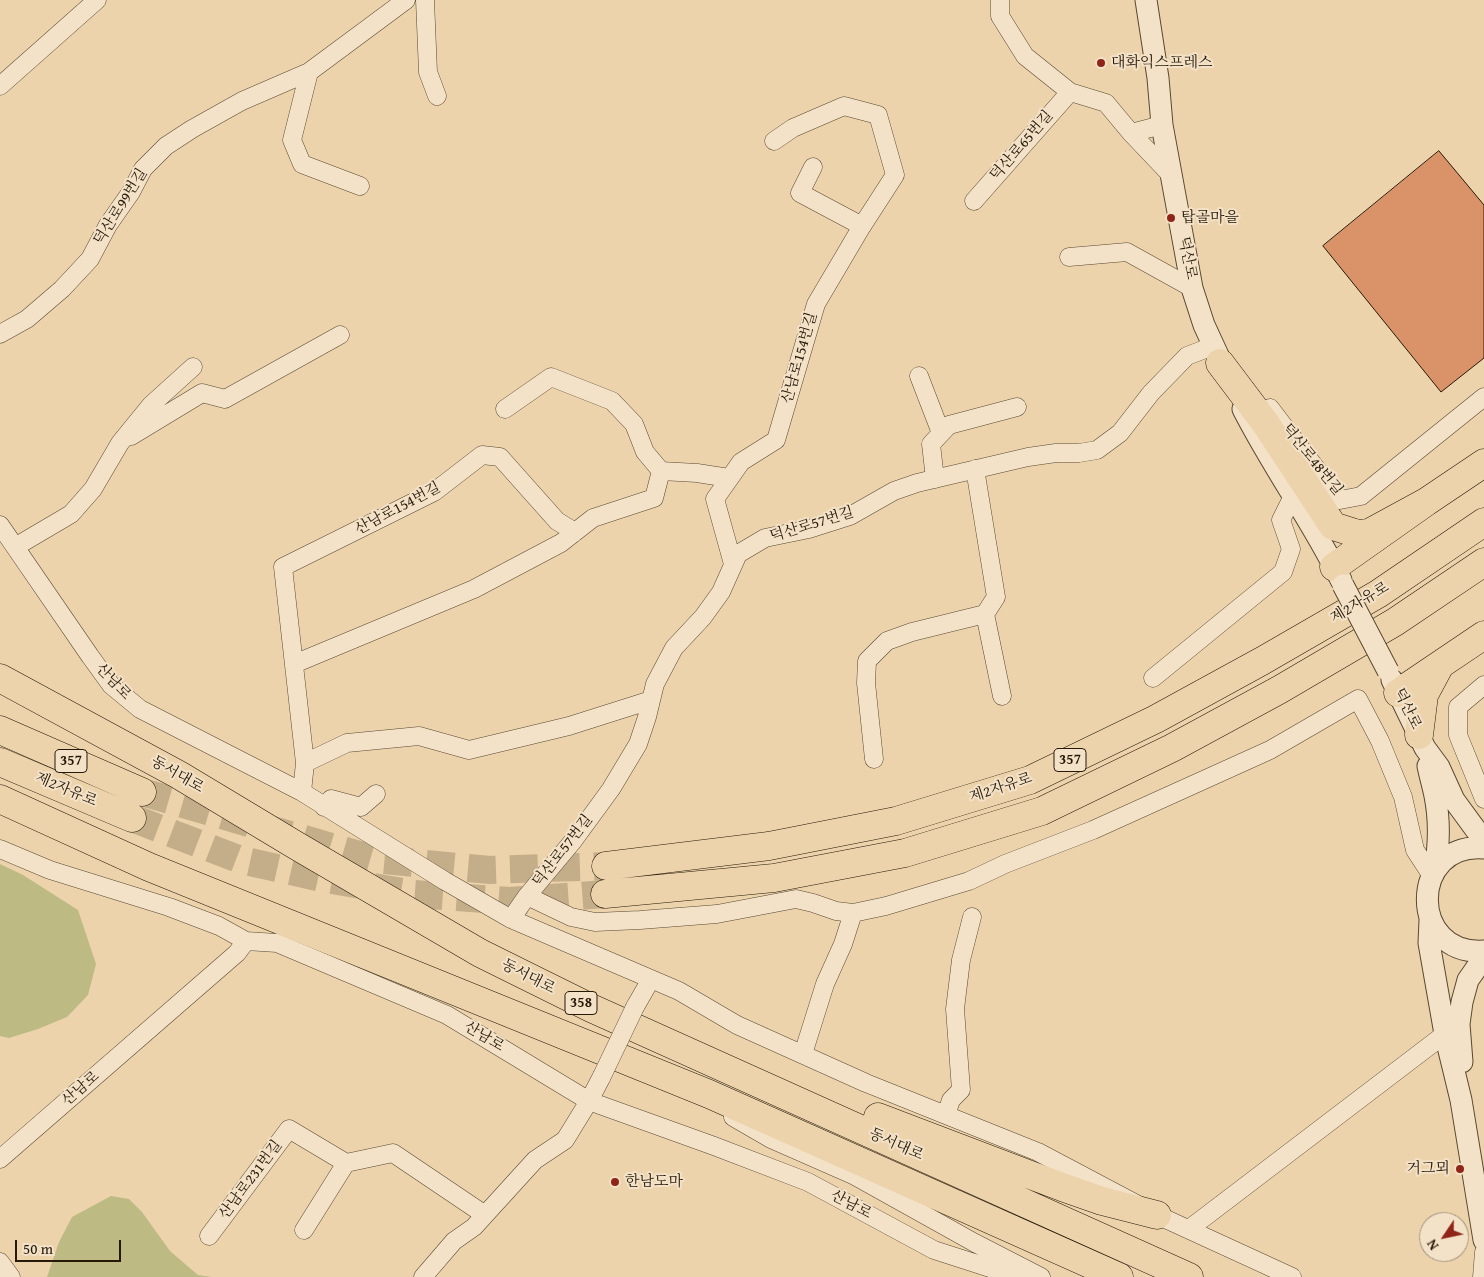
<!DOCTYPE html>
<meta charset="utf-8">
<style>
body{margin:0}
#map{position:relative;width:1484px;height:1277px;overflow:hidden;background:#ecd3ab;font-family:"Gentium Book Plus",serif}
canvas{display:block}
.north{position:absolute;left:1419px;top:1212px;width:50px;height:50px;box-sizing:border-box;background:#f3e2c8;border:1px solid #a1927b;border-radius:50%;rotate:236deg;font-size:14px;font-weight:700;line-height:20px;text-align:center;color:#261908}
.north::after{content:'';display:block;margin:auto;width:18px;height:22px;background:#8f2418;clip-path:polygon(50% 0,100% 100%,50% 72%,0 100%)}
.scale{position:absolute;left:15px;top:1240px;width:106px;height:22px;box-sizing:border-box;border:2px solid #261908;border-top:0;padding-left:6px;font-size:15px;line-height:18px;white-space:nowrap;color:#261908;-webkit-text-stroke:4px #f3e2c8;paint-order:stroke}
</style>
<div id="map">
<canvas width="1484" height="1277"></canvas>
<div class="north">N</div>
<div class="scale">50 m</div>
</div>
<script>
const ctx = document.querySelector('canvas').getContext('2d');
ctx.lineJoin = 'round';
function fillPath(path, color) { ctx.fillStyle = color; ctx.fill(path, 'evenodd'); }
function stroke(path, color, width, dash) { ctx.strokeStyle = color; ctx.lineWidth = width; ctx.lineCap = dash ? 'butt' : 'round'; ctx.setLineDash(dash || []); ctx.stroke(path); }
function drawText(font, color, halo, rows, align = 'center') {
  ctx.font = font + ' "Gentium Book Plus","Noto Serif KR",serif'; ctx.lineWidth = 4; ctx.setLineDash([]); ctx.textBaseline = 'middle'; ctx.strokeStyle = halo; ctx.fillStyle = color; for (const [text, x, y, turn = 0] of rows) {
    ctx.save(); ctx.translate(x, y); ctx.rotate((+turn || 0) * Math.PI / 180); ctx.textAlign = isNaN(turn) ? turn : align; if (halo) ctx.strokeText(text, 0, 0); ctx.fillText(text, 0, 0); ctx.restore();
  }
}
fillPath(new Path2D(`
 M0,864l23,11 55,35 18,54 -8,31 -21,22 -29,12 -29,9 -9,-2z
 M111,1196l18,3 13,13 28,39 28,24 14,2h-165l12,-35 13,-25z`), '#beba84');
const building = new Path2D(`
 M1439,151l45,54v153l-43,34 -118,-146z`);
fillPath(building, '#da9268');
stroke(building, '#261908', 1);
stroke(new Path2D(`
 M142,792l231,67 117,11 116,-4
 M132,818l109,42 85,19 88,15 96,7 95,-7`), '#c4ae8a', 28, [28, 14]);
const minor = new Path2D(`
 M425,0l3,72 9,24
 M1000,0v16l25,40 45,36 36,11 25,30 39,41
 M309,72l-17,68 10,24 58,22
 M0,86l97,-86
 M1131,133l31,-8
 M813,167l-13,26 62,33
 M974,201l96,-109
 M1069,257l58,-5 65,36
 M0,334l27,-15 35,-30 28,-30 18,-34 23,-33 12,-23 23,-23 26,-17 50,-28 67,-29 97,-72
 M919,376l22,57
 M1270,408l70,92 21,-4 123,-99
 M505,409l46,-32 61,24 22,23 11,28 16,19
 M131,436l71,-43 23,6 115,-64
 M935,479l-4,-35 18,-19 68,-18
 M0,525l90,131 21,29 29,24 162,83 143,89 66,38 168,72 58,34 129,58 172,69 119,63 135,62
 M15,547l56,-33 22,-25 27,-46 31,-38 42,-38
 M733,564l-18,-65 26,-37 35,-22 40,-136 46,-78 33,-51 -17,-60 -34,-9 -51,22 -19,13
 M985,614l17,82
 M294,664l180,-75 87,-46 32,-25 61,-20 7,-27 36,2 32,5
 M1153,678l130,-106 8,-23 -10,-29 12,-24
 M1484,685l-26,22v28l26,64
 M874,759l-8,-76 1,-22 20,-20 25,-9 73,-18 11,-17 -21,-128
 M305,763l42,-20 72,-7 50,14 100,-24 82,-26
 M302,792l3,-29 -22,-196 151,-75 48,-37 18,2 57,64 18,11
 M324,807l7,-8 30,8 15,-13
 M0,849l50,21 119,37 50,19 27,15 31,2 170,72 142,86 125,45 94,36 126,68 84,27
 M527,896l44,21 24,5 45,-2 77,-6 79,-15 17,4 23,8 17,2 33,-7 83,-25 36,-17 88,-34 177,-80 88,-51 22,42 23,56 12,53 17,26
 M511,919l16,-23 46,-55 38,-52 27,-45 9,-27 8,-33 19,-36 29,-31 18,-25 17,-38 27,-16 44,-9 41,-13 44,-25 23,-8 111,-26 28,-4h23l18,-3 23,-17 31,-40 36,-37 26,-10
 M635,1007l16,-28
 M803,1054l22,-70 18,-40 10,-31
 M946,1115l5,-15 10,-10 -6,-81 6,-49 11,-43
 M733,1117l38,22 82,36 122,68 66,34
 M0,1159l237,-206 9,-12
 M1189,1229l256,-195
 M304,1230l42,-67 47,-10 92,62
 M209,1236l80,-107 57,34
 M0,1262l11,15
 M423,1277l31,-36 20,-14 61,-67 30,-20 24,-39 13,-25
 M1482,1277l2,-25`);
const tertiary = new Path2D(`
 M1146,0l12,78 4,47 30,163 12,37 24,52
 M1243,409c30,59 69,112 98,171
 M1392,680l33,68 14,19 15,33 22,30 8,8
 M1428,766c2,10 5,20 7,30 5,25 4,50 0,74
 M1484,848c-75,-6 -76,108 0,103
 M1430,920l-1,23 16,91 16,66 23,140
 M1462,1062l-3,-38 3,-22 6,-22 16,-23`);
const trunk = new Path2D(`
 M1220,363l46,61 67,102 25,8 11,-1 57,-31
 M1334,567l92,-65 58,-39
 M0,678l179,97 118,71 183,107 111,55 598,269
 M1398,693l86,-58
 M0,730l142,62
 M1419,735l5,-40 15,-28
 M0,762l132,56
 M0,799l149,68 560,227 410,183
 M606,866l163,-20 127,-25 134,-41 126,-61 106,-58 116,-67 106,-72
 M605,894l169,-16 131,-25 137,-42 130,-63 107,-58 116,-68 89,-60
 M878,1117l184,70 40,14 55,14`);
stroke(minor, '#584831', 19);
stroke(tertiary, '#584831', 23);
stroke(trunk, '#261908', 29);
stroke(minor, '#f3e2c8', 18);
stroke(tertiary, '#f3e2c8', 21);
stroke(trunk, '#ecd3ab', 28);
const minorBridge = new Path2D(`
 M602,1076l33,-69`);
const tertiaryBridge = new Path2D(`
 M1343,585l45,86`);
stroke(minorBridge, '#584831', 19, []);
stroke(tertiaryBridge, '#584831', 23, []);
stroke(minorBridge, '#f3e2c8', 18);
stroke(tertiaryBridge, '#f3e2c8', 21);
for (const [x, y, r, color] of [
 [1101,63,5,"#8f2418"],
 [1171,218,5,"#8f2418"],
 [1460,1169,5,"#8f2418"],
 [615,1182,5,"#8f2418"]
]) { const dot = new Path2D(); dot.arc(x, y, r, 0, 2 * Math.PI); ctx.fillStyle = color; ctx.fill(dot); stroke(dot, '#f3e2c8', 2); }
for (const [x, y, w] of [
 [1070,760,32],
 [71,761,32],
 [581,1003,32]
]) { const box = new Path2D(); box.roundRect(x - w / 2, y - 11.5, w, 23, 4); ctx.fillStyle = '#f3e2c8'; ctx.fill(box); stroke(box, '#261908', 1); }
drawText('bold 14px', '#261908', null, [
 ["357",1070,760],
 ["357",71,761],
 ["358",581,1003]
]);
drawText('15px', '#261908', '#f3e2c8', [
 ["대화익스프레스",1111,63],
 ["탑골마을",1181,218],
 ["거그뫼",1450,1169,"right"],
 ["한남도마",625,1182]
], 'left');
drawText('15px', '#261908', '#f3e2c8', [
 ["덕산로65번길",1022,146,-49],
 ["덕산로99번길",121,207,-58],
 ["덕산로",1187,258,79],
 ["산남로154번길",800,358,-74],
 ["덕산로48번길",1312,460,51],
 ["산남로154번길",398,509,-28],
 ["덕산로57번길",812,525,-17],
 ["제2자유로",1360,603,-31],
 ["산남로",113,682,47],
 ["덕산로",1407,709,64],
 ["동서대로",177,775,30],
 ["제2자유로",1001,788,-18],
 ["제2자유로",66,790,23],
 ["덕산로57번길",563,851,-52],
 ["동서대로",528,977,27],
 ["산남로",484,1037,31],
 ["산남로",81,1089,-41],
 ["동서대로",896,1145,24],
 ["산남로231번길",251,1180,-53],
 ["산남로",851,1205,28]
]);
</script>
